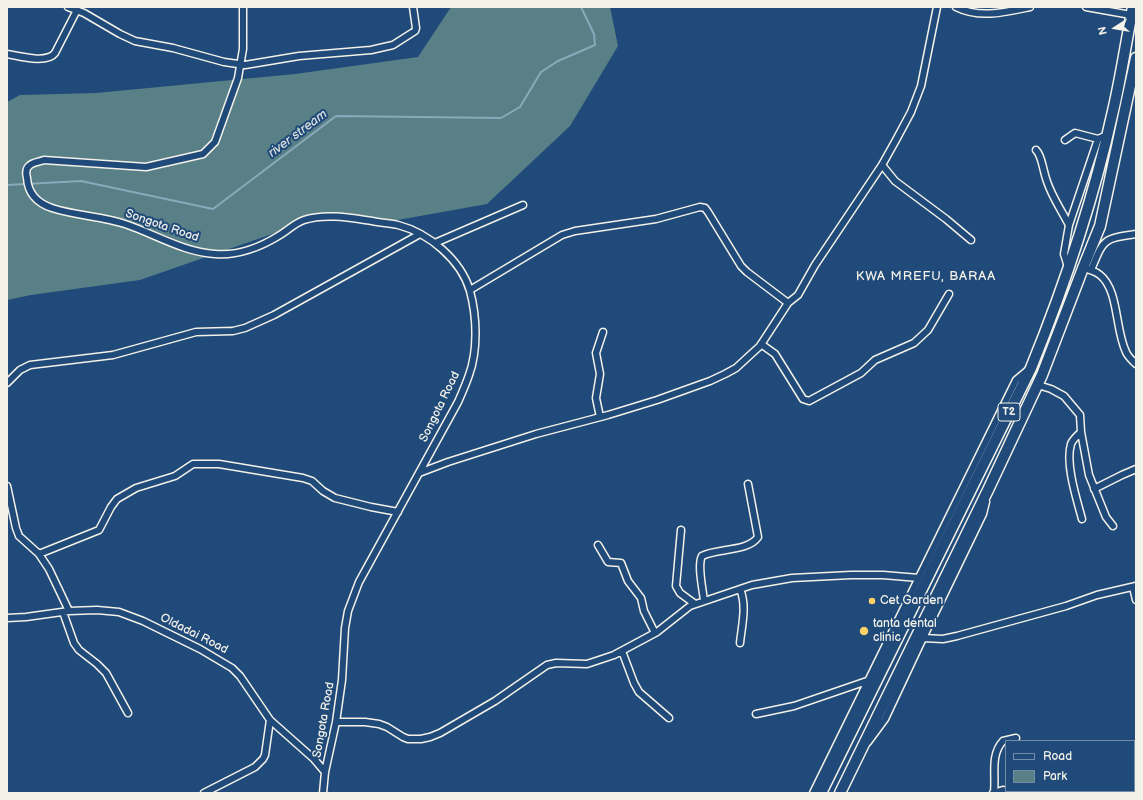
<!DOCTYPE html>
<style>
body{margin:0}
#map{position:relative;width:1143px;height:800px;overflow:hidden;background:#1f4a7a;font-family:"Balsamiq Sans",sans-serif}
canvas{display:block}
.frame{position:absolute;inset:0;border:8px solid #f4f1e8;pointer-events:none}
.legend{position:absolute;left:1005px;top:740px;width:130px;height:52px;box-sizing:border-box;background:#1f4a7a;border:1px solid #748da6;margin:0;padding:5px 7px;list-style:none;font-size:12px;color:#f4f1e8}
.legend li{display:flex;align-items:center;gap:8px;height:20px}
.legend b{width:20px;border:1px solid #748da6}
.north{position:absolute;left:1095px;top:8px;width:40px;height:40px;-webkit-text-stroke:3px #1f4a7a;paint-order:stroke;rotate:258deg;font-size:11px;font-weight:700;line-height:16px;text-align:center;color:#f4f1e8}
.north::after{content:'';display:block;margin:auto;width:14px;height:18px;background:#f4f1e8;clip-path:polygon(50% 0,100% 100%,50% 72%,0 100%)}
</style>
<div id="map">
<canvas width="1143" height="800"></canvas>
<div class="frame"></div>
<ul class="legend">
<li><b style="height:5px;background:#1f4a7a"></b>Road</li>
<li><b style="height:11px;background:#588086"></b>Park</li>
</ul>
<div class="north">N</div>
</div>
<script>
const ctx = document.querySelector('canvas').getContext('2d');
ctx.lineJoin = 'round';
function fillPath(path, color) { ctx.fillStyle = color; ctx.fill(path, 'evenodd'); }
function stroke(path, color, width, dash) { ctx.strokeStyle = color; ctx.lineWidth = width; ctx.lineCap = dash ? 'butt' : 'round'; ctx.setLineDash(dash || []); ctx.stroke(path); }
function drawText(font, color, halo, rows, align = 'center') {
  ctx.font = font + ' "Balsamiq Sans",sans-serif'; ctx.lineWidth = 4; ctx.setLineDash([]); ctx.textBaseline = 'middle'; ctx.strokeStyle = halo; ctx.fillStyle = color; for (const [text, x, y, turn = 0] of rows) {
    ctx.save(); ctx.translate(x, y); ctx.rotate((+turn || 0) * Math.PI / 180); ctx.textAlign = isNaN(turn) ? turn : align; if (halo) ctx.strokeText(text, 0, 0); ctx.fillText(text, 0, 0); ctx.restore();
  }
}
fillPath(new Path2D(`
 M451,7h159l8,39 -48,80 -83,78 -106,19 -63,-5 -178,62 -109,15 -24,5v-198l13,-7 76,-2 199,-19 123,-17z`), '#588086');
stroke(new Path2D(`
 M7,185l74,-4 132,28 123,-93 165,2 19,-11 21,-35 17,-11 37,-16 -1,-11 -13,-27`), '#8aaabb', 2);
const minor = new Path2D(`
 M68,7l16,6 36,21 15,7 38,7 51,14 21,3 54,-9 72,-6 22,-5 22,-14 1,-3 -3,-21
 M243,7v42l-5,29 -23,64 -12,12 -57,13 -102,-7c-5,2 -12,2 -15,6 -4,3 -3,8 -2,12 1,16 10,25 25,30 24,8 50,8 73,16 30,10 58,28 90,30 22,2 46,-7 65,-19 8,-5 15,-12 24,-15 22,-7 47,-2 68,1 9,2 18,2 26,4 31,8 63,35 72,66 7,26 8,59 -1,84 -3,9 -7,18 -11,27l-99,180 -11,29 -3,17 -3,52 -6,42 -11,50 -2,21
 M956,7c24,12 50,5 74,0
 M1086,7l45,8
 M7,54c12,2 40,10 48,-1l22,-43
 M1065,140l10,-7 23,6
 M1036,150c5,5 6,14 8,21 4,19 16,37 25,54
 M882,165l13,16 51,38 25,21
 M435,243l88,-38
 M1068,267l-4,-13 5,-29 29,-86 9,-4
 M1083,268c5,1 12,3 17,7 19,15 15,55 26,77 2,5 7,9 10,12
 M1091,270c13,-31 11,-31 45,-36
 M470,290l92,-55 13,-4 81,-12 44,-12 5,1 3,4 33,54 6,6 41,31
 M761,344l14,10 28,45 6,2 52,-28 14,-13 39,-17 14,-13 21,-36
 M7,383l13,-13 10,-5 83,-10 83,-23 37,-1 12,-3 29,-13 146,-81
 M1038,385l13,4 13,7 16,19 1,17 8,43 17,42 7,9
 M600,417l-4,-19 4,-24 -4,-21 7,-21
 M1081,432c-4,4 -8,7 -10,12 -6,20 6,56 11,75
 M419,473l29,-11 88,-28 72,-19 49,-15 53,-19 15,-7 11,-6 13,-12 11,-10 28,-43 10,-8 17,-30 67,-100 14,-25 15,-28 10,-26 16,-79
 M7,486l9,42 3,8 20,18 10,15 20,42
 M1094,489l28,-14 14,-6
 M681,530l-5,56 4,7 15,11
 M598,545l10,17 13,1 7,18 13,17 3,13 11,22
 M39,554l60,-24 12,-23 6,-8 19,-11 39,-12 18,-12h26l84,14 9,3 11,10 12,7 36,9 27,5
 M1133,587l3,13
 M704,601c-1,-11 -7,-36 -2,-45 15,-8 46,-4 56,-19l-10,-53
 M63,612l11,31 5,7 18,14 9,9 22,40
 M7,618l19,-1 43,-6 28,-1 22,2 24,9 57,28 32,19 8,8 30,44 44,39 11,13
 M923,638l20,1 14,-3 109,-30 31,-11 39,-9
 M740,643c2,-19 7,-37 0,-54
 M622,651l12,32 5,9 30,26
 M756,714l38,-8 73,-25
 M336,722h29l14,2 8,3 16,10 5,2h13l9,-2 10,-4 55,-32 52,-36 9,-2 31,1 27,-9 43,-23 33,-26 62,-21 40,-7 59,-3h32l36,3
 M868,742l17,-23 38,-81 60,-124 3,-12
 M1083,791v2
 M1116,791l1,2
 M994,792c2,-17 -4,-37 9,-51l13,-3
 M204,793l51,-26 8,-8 2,-4 5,-35
 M813,793l203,-413 12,-10
 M993,793l10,-3 7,3`);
const trunk = new Path2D(`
 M821,793l210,-425c33,-81 63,-171 82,-257 8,-34 13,-69 20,-104
 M840,793l148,-303 54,-115 41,-107 17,-42 36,-168`);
stroke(minor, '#f4f1e8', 9);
stroke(trunk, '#f4f1e8', 13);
stroke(minor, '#1f4a7a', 6);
stroke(trunk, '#1f4a7a', 10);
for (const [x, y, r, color] of [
 [872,601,4,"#ffd166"],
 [864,631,5,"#ffd166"]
]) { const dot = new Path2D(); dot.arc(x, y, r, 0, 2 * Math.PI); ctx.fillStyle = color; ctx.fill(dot); stroke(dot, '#1f4a7a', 1.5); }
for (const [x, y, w] of [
 [1009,412,22]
]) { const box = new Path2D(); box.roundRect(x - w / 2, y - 9, w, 18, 3); ctx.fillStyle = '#1f4a7a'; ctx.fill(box); stroke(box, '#f4f1e8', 1); }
drawText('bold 11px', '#f4f1e8', null, [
 ["T2",1009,412]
]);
drawText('12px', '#f4f1e8', '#1f4a7a', [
 ["Songota Road",162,226,19],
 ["Songota Road",440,407,-64],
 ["Oldadai Road",194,634,27],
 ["Songota Road",324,720,-80]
]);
drawText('12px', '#f4f1e8', '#1f4a7a', [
 ["Cet Garden",880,601],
 ["tanta dental",873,624],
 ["clinic",873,638]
], 'left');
drawText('italic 13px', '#d9dfdd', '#1f4a7a', [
 ["river stream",298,134,-37]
]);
ctx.letterSpacing = '1px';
drawText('13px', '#f4f1e8', '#1f4a7a', [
 ["KWA MREFU, BARAA",926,277]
]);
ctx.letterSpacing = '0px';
</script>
